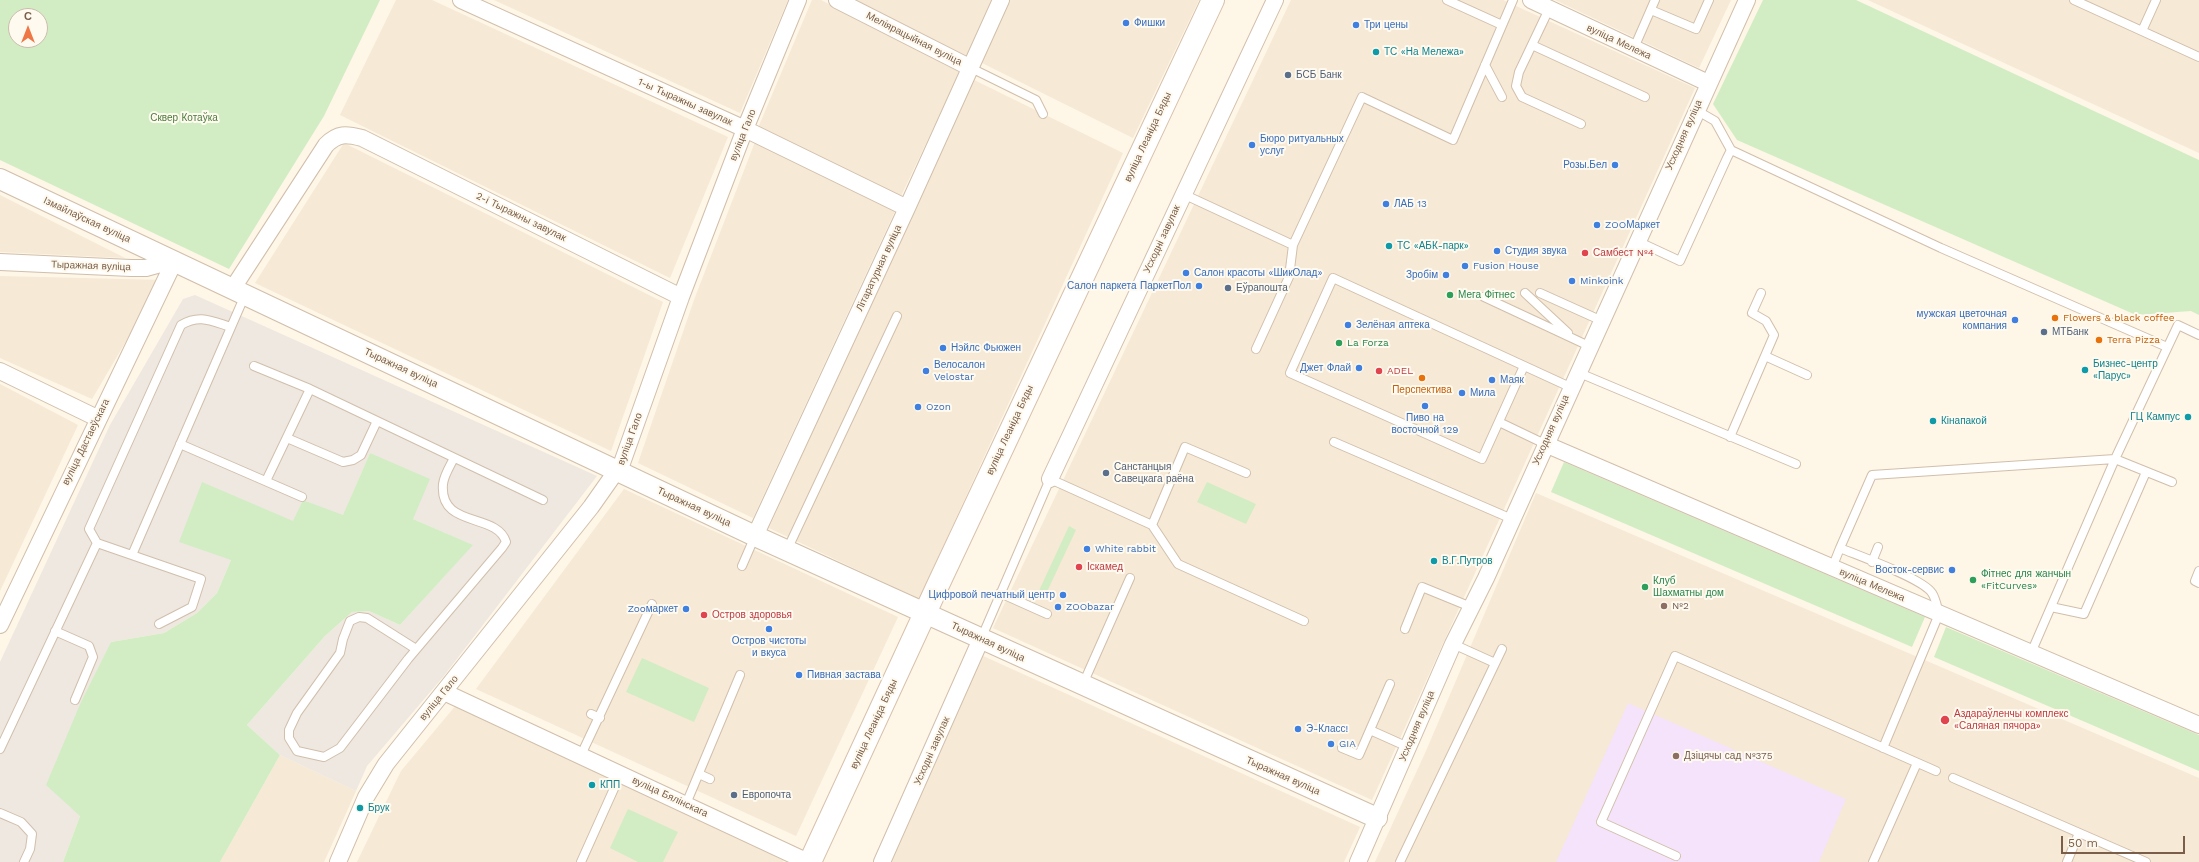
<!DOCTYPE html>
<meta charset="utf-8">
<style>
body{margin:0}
#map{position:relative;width:2199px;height:862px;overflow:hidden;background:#fef6e7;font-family:"Work Sans",sans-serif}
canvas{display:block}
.north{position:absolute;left:8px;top:8px;width:40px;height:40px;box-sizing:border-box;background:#fffaef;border:1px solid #cabcad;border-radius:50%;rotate:0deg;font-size:11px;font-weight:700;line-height:16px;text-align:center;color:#7a5e49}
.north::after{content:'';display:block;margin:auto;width:14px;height:18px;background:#ef7745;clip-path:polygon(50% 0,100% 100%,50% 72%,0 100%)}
.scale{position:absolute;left:2061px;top:836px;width:124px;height:18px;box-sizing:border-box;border:2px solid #7a5e49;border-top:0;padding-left:5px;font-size:12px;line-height:14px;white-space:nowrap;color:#7a5e49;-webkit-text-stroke:3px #fffaef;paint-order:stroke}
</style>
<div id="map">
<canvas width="2199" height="862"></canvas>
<div class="north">С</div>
<div class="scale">50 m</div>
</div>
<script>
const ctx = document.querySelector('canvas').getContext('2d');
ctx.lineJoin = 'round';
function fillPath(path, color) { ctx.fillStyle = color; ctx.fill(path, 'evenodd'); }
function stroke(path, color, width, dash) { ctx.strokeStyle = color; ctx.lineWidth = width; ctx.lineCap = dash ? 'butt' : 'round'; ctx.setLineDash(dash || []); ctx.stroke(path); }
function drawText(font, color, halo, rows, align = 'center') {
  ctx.font = font + ' "Work Sans",sans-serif'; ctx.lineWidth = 4; ctx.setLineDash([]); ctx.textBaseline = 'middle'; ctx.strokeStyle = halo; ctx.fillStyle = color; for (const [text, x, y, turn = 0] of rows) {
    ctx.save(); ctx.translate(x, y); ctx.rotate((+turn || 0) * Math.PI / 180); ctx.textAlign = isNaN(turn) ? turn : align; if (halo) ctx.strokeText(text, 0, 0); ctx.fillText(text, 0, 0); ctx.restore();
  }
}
fillPath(new Path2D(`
 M396,0h36l296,137 -58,141 -330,-163z
 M494,0h294l-48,113z
 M812,0h9l139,72 -59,124 -143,-68z
 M852,0h141l-26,56z
 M1007,0h192l-66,138 -155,-77z
 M1291,0h212l192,88 -323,712 -379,-172z
 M1555,0h176l-32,68z
 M1868,0h331v153z
 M972,79l151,74 -204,446 -150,-71z
 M755,142l141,67 -143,309 -115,-55 56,-163z
 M344,143l319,159 -52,149 -356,-168z
 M0,195l125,63 -125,-6z
 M0,276l162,4 -70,119 -92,-41z
 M0,384l78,41 -78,166z
 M624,489l274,128 -102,219 -320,-147z
 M1536,493l663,285v84h-824l51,-111z
 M981,655l379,172 -16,35h-459z
 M457,704l329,152 -3,6h-426l44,-91z
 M280,755l76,36 -32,71h-104z`), '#f6e9d5');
fillPath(new Path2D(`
 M195,295l402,181 -154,201 -76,89 -11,25 -76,-36 -33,-30 78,-89 27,-24 17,-1 31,14 72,-80 -59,-26 -43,-66 -27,63 -40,-16 -9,21 -63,39 -14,33 -20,20 -33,20 -53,9 -31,174 -17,46h-63v-200l110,-237 73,-126z`), '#eee8e1');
fillPath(new Path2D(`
 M1628,703l218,96 -27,63h-263z`), '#f4e3fa');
fillPath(new Path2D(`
 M0,0h380l-56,116 -95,153 -229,-109zM16,16h24v24h-24z
 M1763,0h93l343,160v155l-8,-4 -55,4 -399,-175 -24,-36z
 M370,453l60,26 -17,40 60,26 -73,80 -31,-14 -17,1 -27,24 -78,89 33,30 -60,107h-157l17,-46 -34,-31 35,-83 30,-60 53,-9 33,-20 20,-20 14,-33 -52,-18 23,-60 91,39 10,-21 40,15z
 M1564,462l361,155 -13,30 -361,-155z
 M1207,482l49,22 -10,20 -49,-22z
 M1069,526l7,4 -32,68 -7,-3z
 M1946,627l253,108v36l-265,-114z
 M642,658l67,30 -15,34 -68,-30z
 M628,809l50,23 -15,30h-25l-28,-14z`), '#d2edc4');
const service = new Path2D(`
 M1447,0l55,25
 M2074,0l125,57
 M1549,9l-30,63 -3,14 6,11 59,27
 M1651,10l45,19 13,-29
 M2142,31l14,-31
 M1532,45l113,52
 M1634,48l21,-48
 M1485,65l17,32
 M969,67l67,33 7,14
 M1731,150l210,98 226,99
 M1183,194l110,51 69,-148 91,43 60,-140
 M1637,241l43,20 47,-103 4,-8 -16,-29 -19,-11
 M1525,293l43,40
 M1540,293l60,27
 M1484,297l105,49
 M1256,349l33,-72 4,-32
 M1765,356l42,19
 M254,366l56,23 233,111
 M1524,366l-42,93 -192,-86 43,-95 237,109
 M1577,372l219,92
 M1499,422l46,22
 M1730,437l44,-102 -8,-14 -14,-8 9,-20
 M287,438l56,24 10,-2 8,-5 16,-34
 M1334,442l178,77
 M180,444l122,53
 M266,481l44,-92
 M1152,525l33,-78 61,26
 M1840,548l32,-73 243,-16 57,23
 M787,550l110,-234
 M132,555l113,-260
 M1872,562l6,-15
 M742,566l13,-30
 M1832,568l8,-20c19,8 82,30 92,45 4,6 5,14 7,21l-56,134
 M2199,571l-4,10 4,2
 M1000,593l47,21
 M2051,607l33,7 62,-142
 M159,624l33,-17 9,-28 -104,-36 -8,-14 92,-204c19,-11 30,-4 50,2
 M1405,629l17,-42 49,20
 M55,631l34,15 4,11 -18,43
 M981,639l69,-160 102,46 26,39 126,57
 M1453,644l42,19
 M416,649l-49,-31 -8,-1 -9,4 -7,18 -3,14 -43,60 -8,17v8l8,13 27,6 16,-9 68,-89 94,-111 4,-6c-9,-30 -67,-13 -63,-58 1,-9 7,-18 11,-26
 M2031,653l84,-194 63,-134 21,10
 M1083,684l47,-106
 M591,714l9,4
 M1370,730l38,17
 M1342,748l17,7 31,-71
 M0,749l97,-206
 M581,755l71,-151
 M699,774l11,5
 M1953,778l193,84
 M686,804l54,-129
 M0,813l21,9 11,12 -2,15 -6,13
 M1676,856l-75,-34 74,-166 261,115
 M581,862l40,-89
 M1400,862l102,-213
 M1873,862l44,-99
 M2067,862l12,-29`);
const minor = new Path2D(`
 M461,0l284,129 162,79
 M837,0l132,67
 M1531,0l177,83
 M0,262l131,6h15l29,-8
 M233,288l93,-143c12,-12 20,-11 36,-7l319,159
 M0,371l97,47
 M1545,444l654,281
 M1050,479l225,-479
 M755,536l152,-328 94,-208
 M0,625l175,-365
 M444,692l364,170
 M338,862l28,-65 20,-33 205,-257 31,-44 59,-166 64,-168 53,-129
 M882,862l99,-223
 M1358,862l95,-218 33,-66 261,-578`);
const tertiary = new Path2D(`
 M0,179l755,357 622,282`);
const secondary = new Path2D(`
 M810,862l128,-277 275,-585`);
stroke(service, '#d1bfab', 10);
stroke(minor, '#d1bfab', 18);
stroke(tertiary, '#d1bfab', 22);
stroke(secondary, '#d7c1ab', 24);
stroke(service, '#fff', 8);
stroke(minor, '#fff', 16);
stroke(tertiary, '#fff', 20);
stroke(secondary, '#fff', 22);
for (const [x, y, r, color] of [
 [1126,23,4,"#3f7fe0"],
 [1356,25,4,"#3f7fe0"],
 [1376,52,4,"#0f9aa8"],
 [1288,75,4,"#5c6f8a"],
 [1252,145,4,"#3f7fe0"],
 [1615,165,4,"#3f7fe0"],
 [1386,204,4,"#3f7fe0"],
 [1597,225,4,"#3f7fe0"],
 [1389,246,4,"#0f9aa8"],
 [1497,251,4,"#3f7fe0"],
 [1585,253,4,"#e0444e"],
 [1465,266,4,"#3f7fe0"],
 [1186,273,4,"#3f7fe0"],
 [1446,275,4,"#3f7fe0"],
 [1572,281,4,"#3f7fe0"],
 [1199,286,4,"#3f7fe0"],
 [1228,288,4,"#5c6f8a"],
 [1450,295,4,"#2e9e5b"],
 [2055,318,4,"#e8710a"],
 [2015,320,4,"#3f7fe0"],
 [1348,325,4,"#3f7fe0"],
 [2044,332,4,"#5c6f8a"],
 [2099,340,4,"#e8710a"],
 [1339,343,4,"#2e9e5b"],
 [943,348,4,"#3f7fe0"],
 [1359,368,4,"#3f7fe0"],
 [2085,370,4,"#0f9aa8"],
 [926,371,4,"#3f7fe0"],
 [1379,371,4,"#e0444e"],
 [1422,378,4,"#e8710a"],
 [1492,380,4,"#3f7fe0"],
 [1462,393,4,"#3f7fe0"],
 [1425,406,4,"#3f7fe0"],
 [918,407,4,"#3f7fe0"],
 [2188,417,4,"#0f9aa8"],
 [1933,421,4,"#0f9aa8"],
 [1106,473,4,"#5c6f8a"],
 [1087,549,4,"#3f7fe0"],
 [1434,561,4,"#0f9aa8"],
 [1079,567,4,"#e0444e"],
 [1952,570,4,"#3f7fe0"],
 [1973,580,4,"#2e9e5b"],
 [1645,587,4,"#2e9e5b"],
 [1063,595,4,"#3f7fe0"],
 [1664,606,4,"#8d6e63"],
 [1058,607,4,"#3f7fe0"],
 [686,609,4,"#3f7fe0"],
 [704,615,4,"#e0444e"],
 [769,629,4,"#3f7fe0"],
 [799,675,4,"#3f7fe0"],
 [1945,720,5,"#e0444e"],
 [1298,729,4,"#3f7fe0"],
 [1331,744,4,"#3f7fe0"],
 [1676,756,4,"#8d6e63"],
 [592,785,4,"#0f9aa8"],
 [734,795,4,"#5c6f8a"],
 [360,808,4,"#0f9aa8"]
]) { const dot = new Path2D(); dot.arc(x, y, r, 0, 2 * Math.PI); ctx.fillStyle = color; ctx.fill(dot); stroke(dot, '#fffaef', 1.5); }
drawText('10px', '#366cbe', '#fffaef', [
 ["Фишки",1134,23],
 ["Три цены",1364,25],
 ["Бюро ритуальных",1260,139],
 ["услуг",1260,151],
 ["Розы.Бел",1607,165,"right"],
 ["ЛАБ 13",1394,204],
 ["ZOOМаркет",1605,225],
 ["Студия звука",1505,251],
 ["Fusion House",1473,266],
 ["Салон красоты «ШикОлад»",1194,273],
 ["Зробім",1438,275,"right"],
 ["Minkoink",1580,281],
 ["Салон паркета ПаркетПол",1191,286,"right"],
 ["мужская цветочная",2007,314,"right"],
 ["компания",2007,326,"right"],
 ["Зелёная аптека",1356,325],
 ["Нэйлс Фьюжен",951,348],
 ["Велосалон",934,365],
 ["Velostar",934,377],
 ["Джет Флай",1351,368,"right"],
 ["Маяк",1500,380],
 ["Мила",1470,393],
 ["Ozon",926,407],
 ["Пиво на",1425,418,"center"],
 ["восточной 129",1425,430,"center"],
 ["White rabbit",1095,549],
 ["Восток-сервис",1944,570,"right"],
 ["Цифровой печатный центр",1055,595,"right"],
 ["ZOObazar",1066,607],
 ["Zooмаркет",678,609,"right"],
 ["Остров чистоты",769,641,"center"],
 ["и вкуса",769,653,"center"],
 ["Пивная застава",807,675],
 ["Э-Класс!",1306,729],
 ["GIA",1339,744]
], 'left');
drawText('10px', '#7a5e49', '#fffaef', [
 ["Меліярацыйная вуліца",914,39,27],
 ["вуліца Мележа",1619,42,25],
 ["1-ы Тыражны завулак",685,102,24],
 ["вуліца Гало",743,135,-68],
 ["Усходняя вуліца",1684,135,-66],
 ["вуліца Леаніда Бяды",1148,137,-65],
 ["2-і Тыражны завулак",521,217,26],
 ["Ізмайлаўская вуліца",87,220,25],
 ["Усходні завулак",1162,239,-65],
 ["Тыражная вуліца",91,266,2],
 ["Літаратурная вуліца",879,268,-65],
 ["Тыражная вуліца",401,368,25],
 ["вуліца Леаніда Бяды",1010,430,-65],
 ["Усходняя вуліца",1551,430,-66],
 ["вуліца Гало",630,439,-70],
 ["вуліца Дастаеўскага",86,442,-64],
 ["Тыражная вуліца",694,507,25],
 ["вуліца Мележа",1872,585,23],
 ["Тыражная вуліца",988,642,25],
 ["вуліца Гало",439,698,-51],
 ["вуліца Леаніда Бяды",874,724,-65],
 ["Усходняя вуліца",1417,726,-67],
 ["Усходні завулак",932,751,-66],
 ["Тыражная вуліца",1283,776,24],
 ["вуліца Бялінскага",670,797,25]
]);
drawText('10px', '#0d838f', '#fffaef', [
 ["ТС «На Мележа»",1384,52],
 ["ТС «АБК-парк»",1397,246],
 ["Бизнес-центр",2093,364],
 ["«Парус»",2093,376],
 ["ГЦ Кампус",2180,417,"right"],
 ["Кінапакой",1941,421],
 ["В.Г.Путров",1442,561],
 ["КПП",600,785],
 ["Брук",368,808]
], 'left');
drawText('10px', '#4e5e75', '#fffaef', [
 ["БСБ Банк",1296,75],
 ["Еўрапошта",1236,288],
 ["МТБанк",2052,332],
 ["Санстанцыя",1114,467],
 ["Савецкага раёна",1114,479],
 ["Европочта",742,795]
], 'left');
drawText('10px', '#4b7a3d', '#fffaef', [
 ["Сквер Котаўка",184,118]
]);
drawText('10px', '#be3a42', '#fffaef', [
 ["Самбест №4",1593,253],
 ["ADEL",1387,371],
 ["Іскамед",1087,567],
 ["Остров здоровья",712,615],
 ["Аздараўленчы комплекс",1954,714],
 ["«Саляная пячора»",1954,726]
], 'left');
drawText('10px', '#27864d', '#fffaef', [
 ["Мега Фітнес",1458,295],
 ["La Forza",1347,343],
 ["Фітнес для жанчын",1981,574],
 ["«FitCurves»",1981,586],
 ["Клуб",1653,581],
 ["Шахматны дом",1653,593]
], 'left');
drawText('10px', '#c56008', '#fffaef', [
 ["Flowers & black coffee",2063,318],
 ["Terra Pizza",2107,340],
 ["Перспектива",1422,390,"center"]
], 'left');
drawText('10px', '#785e54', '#fffaef', [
 ["№2",1672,606],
 ["Дзіцячы сад №375",1684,756]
], 'left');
</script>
